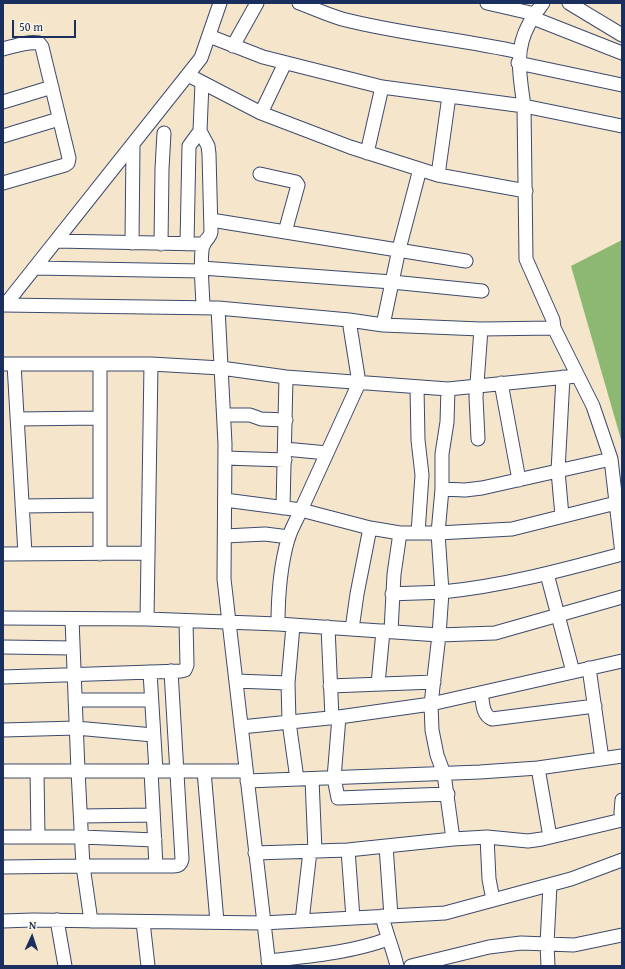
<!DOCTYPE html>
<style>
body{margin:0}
#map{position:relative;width:625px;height:969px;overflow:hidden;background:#f5e5ca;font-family:"Gentium Book Plus",serif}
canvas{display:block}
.frame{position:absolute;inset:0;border:4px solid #1b2f5e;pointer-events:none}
.north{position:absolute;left:12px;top:917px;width:40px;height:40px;-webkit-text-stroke:3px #fcf5e5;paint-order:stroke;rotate:3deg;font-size:11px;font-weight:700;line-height:16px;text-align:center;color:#1b2f5e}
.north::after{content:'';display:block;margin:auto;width:14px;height:18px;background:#1b2f5e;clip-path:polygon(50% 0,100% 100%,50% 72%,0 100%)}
.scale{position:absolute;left:12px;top:20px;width:64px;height:18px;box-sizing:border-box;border:2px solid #1b2f5e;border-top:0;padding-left:5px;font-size:12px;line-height:14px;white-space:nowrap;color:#1b2f5e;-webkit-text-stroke:3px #fcf5e5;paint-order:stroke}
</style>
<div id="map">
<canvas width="625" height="969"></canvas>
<div class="frame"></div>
<div class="north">N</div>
<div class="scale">50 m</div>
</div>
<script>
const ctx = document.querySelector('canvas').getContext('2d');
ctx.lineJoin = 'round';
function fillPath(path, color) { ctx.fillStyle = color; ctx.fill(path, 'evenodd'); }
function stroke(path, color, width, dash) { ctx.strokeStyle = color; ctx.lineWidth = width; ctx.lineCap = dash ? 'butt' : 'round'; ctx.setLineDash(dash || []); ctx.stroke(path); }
fillPath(new Path2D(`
 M622,240v203l-51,-177z`), '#8cb871');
const minor = new Path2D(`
 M299,3c14,5 29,12 43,16 58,15 118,20 177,33
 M487,3l48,11
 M543,3c-5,7 -10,13 -14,21 -15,27 -9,53 -5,82l98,20
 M569,3l53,32
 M533,18l89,35
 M209,36l54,21 119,30 142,19 2,153 27,61 1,8 39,78 18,53 11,95
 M233,46l24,-43
 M3,49c12,-3 24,-8 36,-6l3,4 27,111 -1,5 -3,2 -62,18
 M518,63l104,22
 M188,75l73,38 89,34 88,28 88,16
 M202,83l-2,48 8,15 1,8 2,78c-1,6 -6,8 -8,13 -4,14 0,47 0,63
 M3,102l49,-15
 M261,113l24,-50
 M3,136l56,-17
 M367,153l15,-66
 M260,174l36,8 2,3 -13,47
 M438,175l11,-79
 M211,220l255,41
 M56,241l148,3
 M132,243l1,-98
 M161,244l1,-75 2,-36
 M187,244l2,-98 11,-15
 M35,268l167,3
 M202,268l190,14 90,9
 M3,305l215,3 7,136 -1,135 45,387
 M5,305l196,-247 19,-55
 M218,308l131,12
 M383,325l98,4 73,-1
 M3,364h148l70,4 65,9 162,12 129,-13
 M14,364l11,190
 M501,383l18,97
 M417,387l1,53 4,35 -4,58
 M224,415h26l11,4 25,1
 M17,419l83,-1
 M478,439l-2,-42 5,-68
 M285,449l42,4
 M225,458l60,2
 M442,489l23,1 17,-2 129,-29
 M225,500l76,10 58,-127 -10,-63 34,5 16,-76 21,-80
 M22,506l78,-1
 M283,508l3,-131
 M562,516l-4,-45 5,-94
 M225,536l40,-2 24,3
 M3,554l145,-1
 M100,554v-189
 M547,574l26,98
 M392,594c17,-1 33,-1 50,-2 61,-6 121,-22 180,-38
 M3,618l144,1 131,5 161,11 56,-2 127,-36
 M72,619l6,152 5,95 8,55
 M147,619l4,-255
 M278,624c0,-29 2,-57 10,-85 3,-10 9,-20 13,-29l69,18 30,5h38l74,-4 104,-26
 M293,626l-5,57 1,39 8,57
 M328,627l4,91
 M352,629l5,-35 13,-66
 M391,631l3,-57 6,-41
 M3,647l70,1
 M589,668l13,91
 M150,672l6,99
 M3,677l178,-6 4,-1 2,-5 -1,-44
 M236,681l52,2
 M378,684l5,-53
 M330,686l104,-4
 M481,693c2,9 1,22 11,26l103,-13
 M75,700h76
 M339,717l-5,61 4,20 110,-4
 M241,727l98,-10 92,-13 8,-69 3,-43 -4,-59 4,-44v-35l5,-32 1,-33
 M3,730l73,-2 77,7
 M538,768l12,69
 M3,771h243
 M37,771l1,66
 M151,771l5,95
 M204,771l13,151
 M312,779l3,72
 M247,781l233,-9 58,-4 84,-12
 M622,800l-1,12 1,8
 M81,816l72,-1
 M3,837h79l73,3
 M487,837l2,42 4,21
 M453,839l-9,-65 -7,-19 -5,-25 -1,-26 191,-43
 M386,846l5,70
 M348,850l5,68
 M255,853l93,-3 105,-11 34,-2 41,4 14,-2 80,-19
 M3,867l80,-1h90c5,0 8,-1 9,-7l-11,-188
 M382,916c4,17 11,33 15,50
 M57,920l8,46
 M3,921l29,-1 231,3 182,-10 126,-34 51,-19
 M302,921l8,-70
 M143,922l5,44
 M268,961c41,-5 82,-8 120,-22
 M411,966l78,-19 32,-4 53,2 48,-10
 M548,966l-1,-22 3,-59`);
stroke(minor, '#3c4a6e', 15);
stroke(minor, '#fff', 13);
</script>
